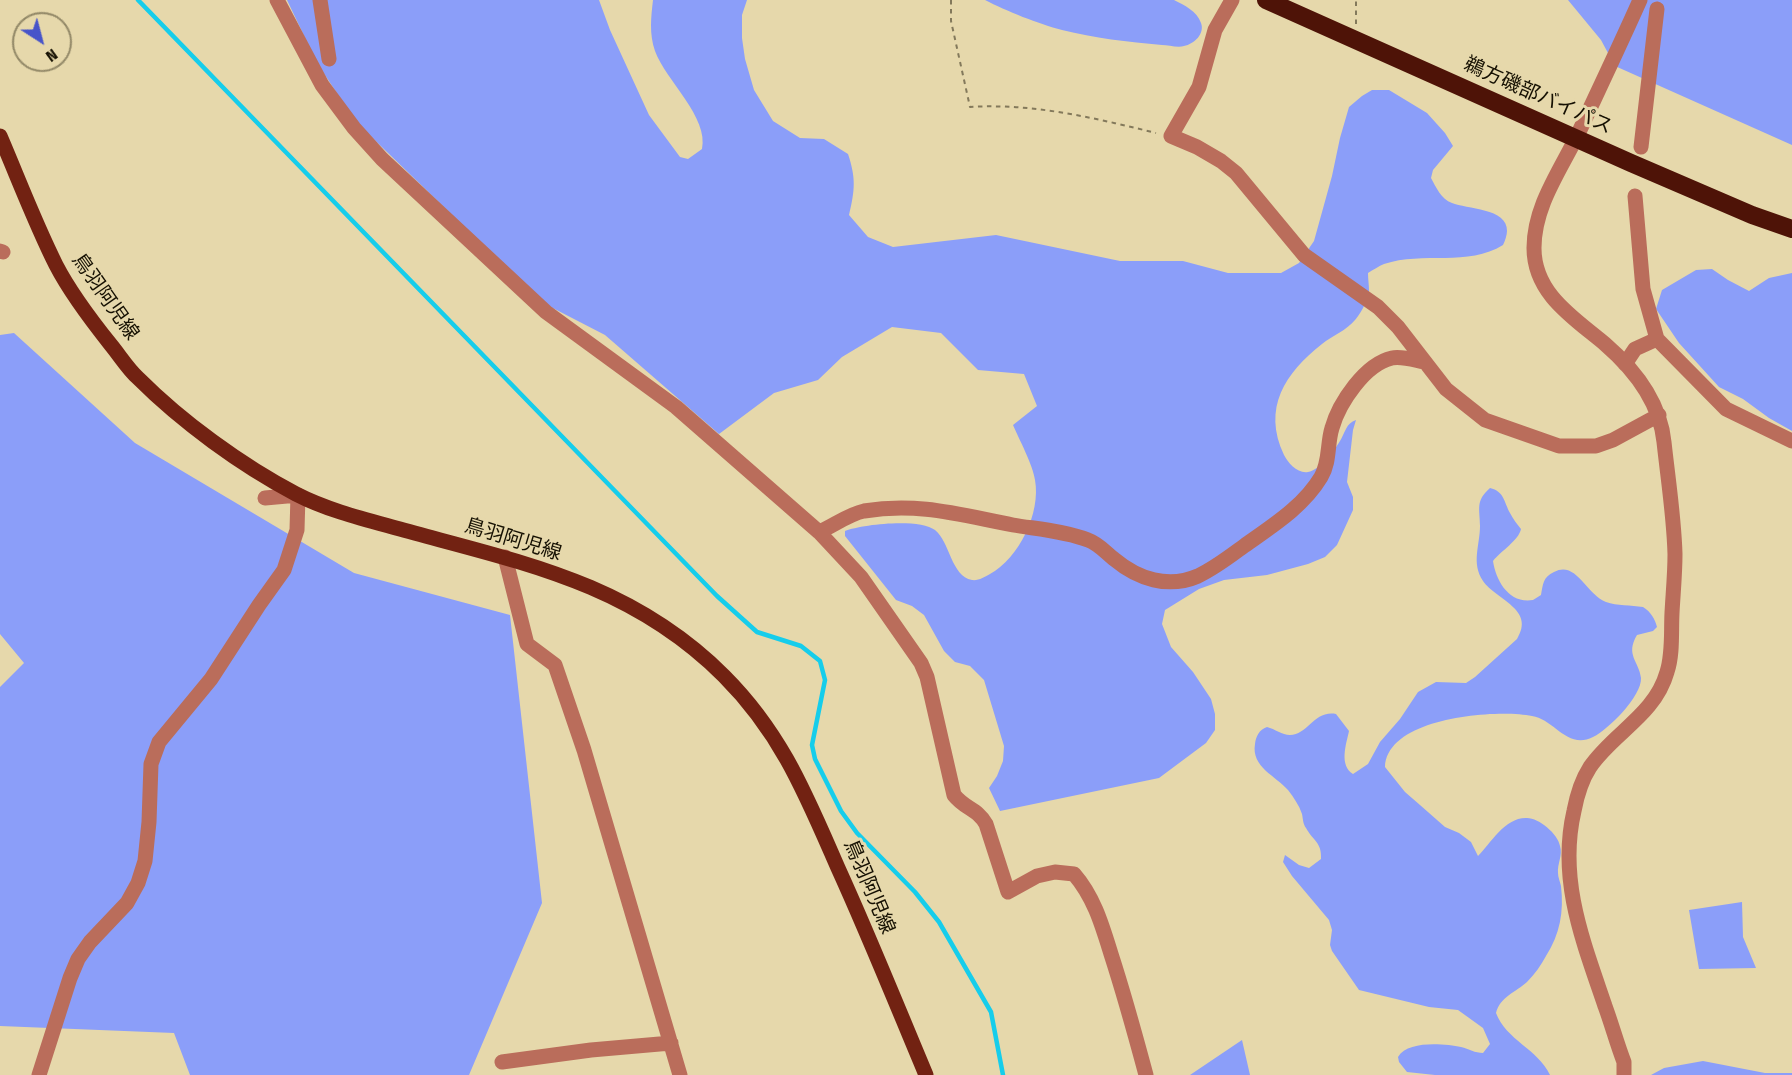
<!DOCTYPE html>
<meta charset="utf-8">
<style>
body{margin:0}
#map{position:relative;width:1792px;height:1075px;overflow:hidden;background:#e6d8ab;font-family:"Fira Sans Condensed",sans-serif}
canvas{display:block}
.north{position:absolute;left:12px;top:12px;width:60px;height:60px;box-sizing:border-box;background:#e6d8ab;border:2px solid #928867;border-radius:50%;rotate:144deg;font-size:16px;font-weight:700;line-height:24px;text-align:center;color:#151002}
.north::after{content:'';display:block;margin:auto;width:21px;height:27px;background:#4754c9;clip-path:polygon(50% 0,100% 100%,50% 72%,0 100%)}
</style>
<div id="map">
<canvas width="1792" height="1075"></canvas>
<div class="north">N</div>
</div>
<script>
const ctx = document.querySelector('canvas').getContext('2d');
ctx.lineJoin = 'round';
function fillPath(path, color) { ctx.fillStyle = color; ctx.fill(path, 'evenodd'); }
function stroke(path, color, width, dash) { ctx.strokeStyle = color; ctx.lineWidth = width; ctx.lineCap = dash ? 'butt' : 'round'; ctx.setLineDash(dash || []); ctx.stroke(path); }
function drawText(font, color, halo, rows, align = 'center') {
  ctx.font = font + ' "Fira Sans Condensed","Noto Sans JP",sans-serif'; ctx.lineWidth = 6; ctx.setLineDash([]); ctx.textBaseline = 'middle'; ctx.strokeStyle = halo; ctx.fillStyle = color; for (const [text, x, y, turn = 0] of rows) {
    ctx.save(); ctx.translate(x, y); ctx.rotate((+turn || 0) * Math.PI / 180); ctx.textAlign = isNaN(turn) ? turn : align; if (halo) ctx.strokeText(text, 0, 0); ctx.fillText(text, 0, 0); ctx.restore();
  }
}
fillPath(new Path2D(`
 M287,0h312l11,30 39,85 31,42 8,2 14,-10c7,-32 -36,-68 -47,-98 -6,-17 -4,-34 -2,-51h94l-5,15v23l3,21 9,31 19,31 27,17 24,1 24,15c8,24 7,36 1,61l19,22 25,10 103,-12 124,26h63l45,12h53l18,-10 15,-22 18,-65 8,-38 9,-31 13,-11 10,-6h17l38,23 18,20 8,13 -20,24 -2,8c5,9 10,21 21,25 14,6 56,5 55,28 0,4 -2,10 -4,14 -35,22 -80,6 -119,19 -5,2 -11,6 -16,9 0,6 1,12 1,18 0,7 -9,24 -14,29 -8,10 -23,16 -33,24 -37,29 -60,64 -38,111 4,8 14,19 24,17 12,-2 26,-21 32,-31 5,-8 6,-18 16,-21l-3,10 -6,52 6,15v13l-16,35 -12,12 -17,7 -41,11 -43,5 -25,9 -34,21 -3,14 9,23 22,25 18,27 4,15v16l-9,13 -47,35 -159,33 -11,-23 8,-12 6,-15 1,-15 -20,-66 -14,-14 -15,-4 -11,-11 -20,-36 -12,-9 -16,-6 -51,-64v-5c17,-7 75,-13 90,-1 15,12 16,46 37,50 6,1 13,-3 18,-6 29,-16 51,-61 45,-94 -2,-15 -16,-41 -22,-55l24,-19 -13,-32 -46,-4 -37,-37 -49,-6 -50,30 -24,23 -44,13 -55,41 -114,-99 -62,-32 -187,-181 -39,-59z
 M985,0h189c10,5 23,11 27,23 4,11 -7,21 -17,23 -6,2 -16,-1 -22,-1 -34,-3 -68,-7 -100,-15 -23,-6 -56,-19 -77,-30z
 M1568,0h224v145l-177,-79 -14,-26z
 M1712,269l16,11 21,11 20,-13 23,-5v158l-23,-13 -26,-19 -24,-12 -40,-44 -23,-34 6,-19 34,-20z
 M14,333l121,110 219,130 156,42 32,288 -73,172h-279l-16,-42 -174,-7v-339l24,-24 -24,-29v-299z
 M1490,488c14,3 14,14 20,25 3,6 7,11 11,16 -2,11 -20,22 -28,32 3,20 16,43 40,39l8,-5c2,-11 2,-18 13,-23 22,-12 32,22 52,30 11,4 25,3 37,5 8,5 12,12 14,20l-4,4 -16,4c-12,20 2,26 4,43 1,18 -33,52 -48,59 -26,13 -39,-18 -61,-21 -36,-7 -145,1 -147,51l20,25 15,13 25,22 14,6 12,9 7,14c13,-13 27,-39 49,-38 12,0 31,16 33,28 3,9 -3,18 -2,27 0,4 2,9 3,13 3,26 -1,48 -15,70 -5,9 -11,18 -19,26 -11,10 -27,15 -31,31 10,27 42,36 54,62h-115l-28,-3 -8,-10 -1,-5c10,-17 47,-13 63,-10 8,2 14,6 22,6l7,-9 -7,-16 -25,-18 -29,-3 -70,-17 -27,-39 -2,-6 2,-15 -3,-10 -37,-44 -9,-14 2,-7 14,10 10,3 12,-9c1,-17 -8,-18 -15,-31 -3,-4 -3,-9 -4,-14 -3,-9 -8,-16 -14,-24 -12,-14 -37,-23 -33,-46 1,-8 4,-14 12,-17 8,2 15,8 23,8 18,0 24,-25 46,-21l13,17c-3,14 -10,34 4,43l15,-10 12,-22 20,-23 18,-27 18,-10 30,1 9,-6 42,-38c19,-30 -21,-39 -34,-58 -12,-18 -3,-36 -3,-55 0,-17 -5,-25 10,-38z
 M1742,902l1,35 13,31 -57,1 -10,-59z
 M1242,1040l8,35h-60z
 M1703,1061l62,12h27v2h-141l13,-7z`), '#8b9ef9');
stroke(new Path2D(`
 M138,0l579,596 40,36 44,14 19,15 5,19 -13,65 3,14 26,52 16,22 58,59 24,30 52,90 12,63`), '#16cdeb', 4.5);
stroke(new Path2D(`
 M951,0v21l19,86c63,-4 125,11 186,26
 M1356,24v-24`), '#83795b', 2, [4.5, 4.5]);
stroke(new Path2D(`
 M277,0l45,85 32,43 28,31 164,153 130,95 143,125 42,45 60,86 6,14 27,118c11,14 24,14 32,29l22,68 29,-16 18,-4 19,2c20,23 28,51 37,80 13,40 24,80 35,121
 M320,0l9,59
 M1232,0l-17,30 -16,57 -28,49 26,11 24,14 15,12 68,82 74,52 20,20 48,62 39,31 74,26h37l17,-6 46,-25
 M1641,147l16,-138
 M1635,196l8,93 14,50 69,70 66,32
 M0,251l3,1
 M1625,364l10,-15 22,-10
 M819,532c14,-6 30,-18 45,-21 55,-9 96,4 149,14 24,4 52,6 75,15 11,4 17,12 26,19 24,20 54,30 84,17 17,-8 31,-19 46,-30 28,-20 59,-39 77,-69 9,-15 6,-33 11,-49 7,-25 33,-64 60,-70 10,-2 22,2 32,4
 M505,557l22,87 28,21 29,85 96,325
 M502,1062l89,-12 80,-7
 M39,1075l31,-97 8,-19 12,-17 37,-39 11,-20 7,-22 4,-39 2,-58 8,-22 52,-63 48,-74 25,-35 13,-40 1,-35 -33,3
 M1624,1075v-13c-7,-18 -12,-37 -19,-56 -22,-65 -47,-126 -31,-195 3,-16 7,-30 16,-44 23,-34 65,-52 77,-95 6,-18 4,-40 5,-59 1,-19 3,-39 3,-59 -1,-37 -7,-75 -11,-112 -4,-40 -29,-72 -59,-98 -31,-26 -71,-50 -71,-96 0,-42 26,-77 44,-114 21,-45 42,-89 62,-134`), '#ba6d5b', 15);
stroke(new Path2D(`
 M0,136c18,42 35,87 56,129 15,29 35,55 55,80 9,11 17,24 27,33 44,44 103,87 158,116 31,16 67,25 100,34 123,34 234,54 328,148 58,58 82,119 114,192 31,68 59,138 88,207`), '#722212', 15);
stroke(new Path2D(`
 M1266,0l365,163 121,52 40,14`), '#4e1307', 18);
drawText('20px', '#151002', '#e6d8ab', [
 ["鵜方磯部バイパス",1538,96,24],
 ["鳥羽阿児線",105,297,55],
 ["鳥羽阿児線",513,540,17],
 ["鳥羽阿児線",869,887,67]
]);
</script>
